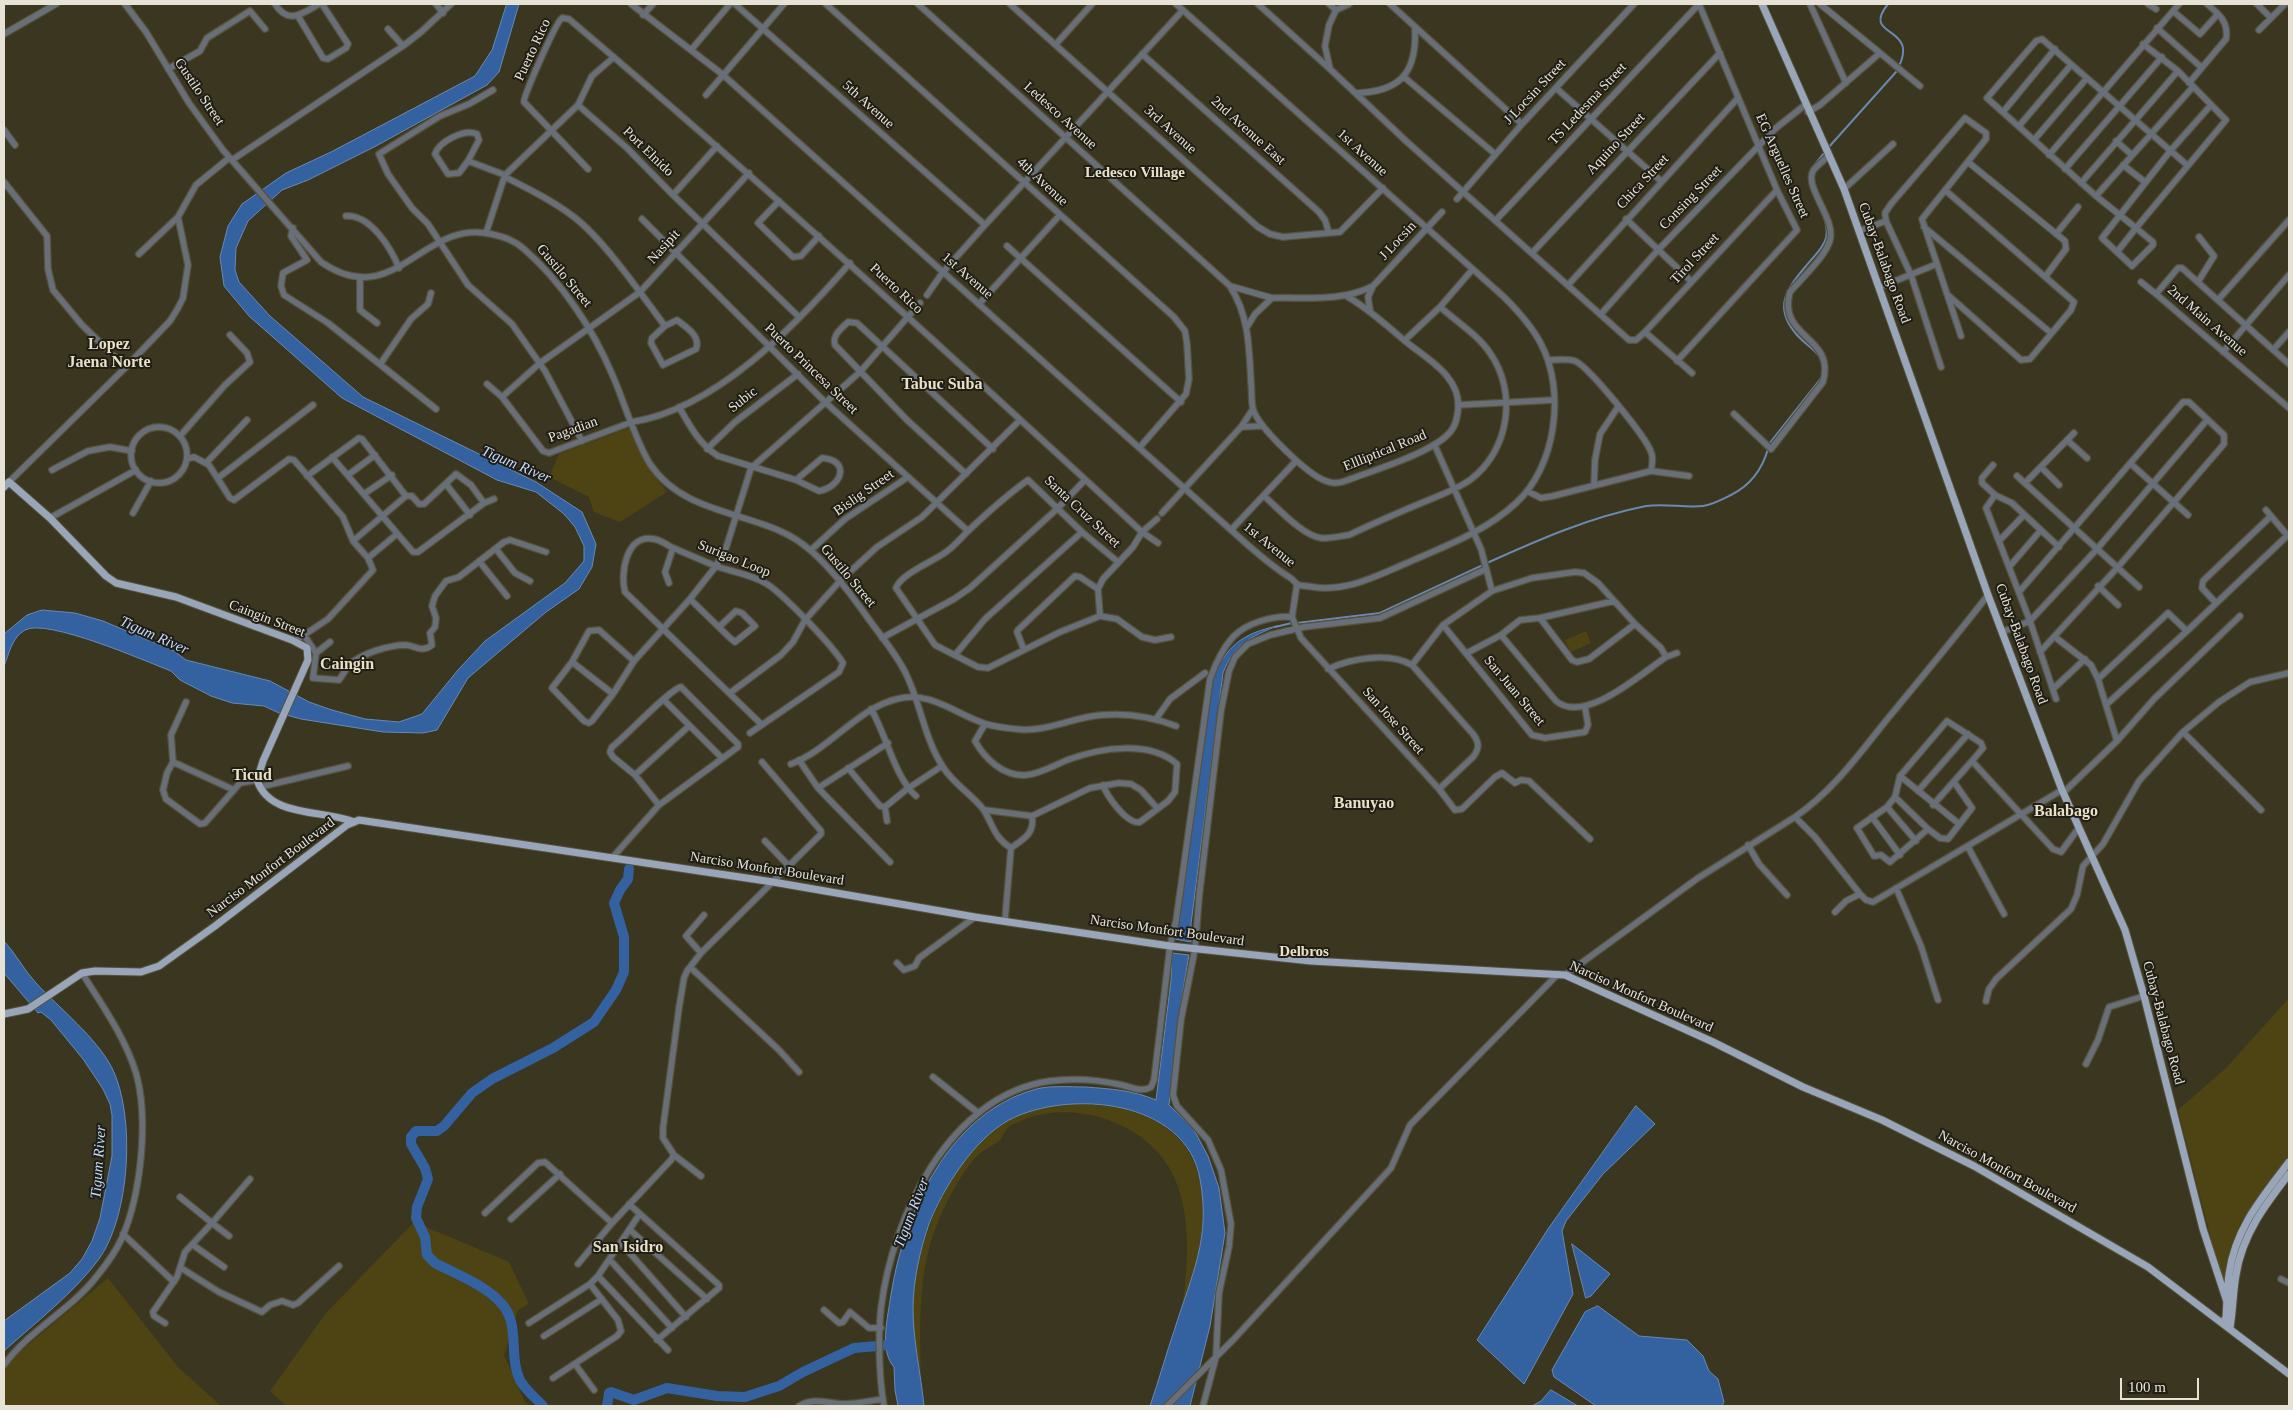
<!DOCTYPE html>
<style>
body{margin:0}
#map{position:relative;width:2293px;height:1410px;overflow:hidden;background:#3b3620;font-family:Georgia,serif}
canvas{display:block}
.frame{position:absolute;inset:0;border:5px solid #e6e3d6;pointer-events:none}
.scale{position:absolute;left:2120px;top:1378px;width:79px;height:22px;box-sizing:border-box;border:2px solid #e6e3d6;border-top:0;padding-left:6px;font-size:15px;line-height:18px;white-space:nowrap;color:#e6e3d6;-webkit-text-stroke:4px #201d14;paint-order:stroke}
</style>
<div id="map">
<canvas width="2293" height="1410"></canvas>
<div class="frame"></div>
<div class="scale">100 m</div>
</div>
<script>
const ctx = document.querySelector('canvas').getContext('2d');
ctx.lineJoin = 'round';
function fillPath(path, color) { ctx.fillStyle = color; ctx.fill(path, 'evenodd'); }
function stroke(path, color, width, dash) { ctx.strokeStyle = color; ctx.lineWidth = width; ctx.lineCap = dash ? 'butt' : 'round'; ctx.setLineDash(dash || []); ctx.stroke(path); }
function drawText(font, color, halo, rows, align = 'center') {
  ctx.font = font + ' Georgia,serif'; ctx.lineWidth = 4; ctx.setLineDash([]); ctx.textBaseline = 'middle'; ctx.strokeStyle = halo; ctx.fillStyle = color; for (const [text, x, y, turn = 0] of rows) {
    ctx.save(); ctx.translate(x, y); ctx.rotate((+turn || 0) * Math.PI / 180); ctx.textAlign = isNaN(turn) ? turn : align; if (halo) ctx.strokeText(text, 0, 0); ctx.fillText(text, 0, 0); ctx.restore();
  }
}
fillPath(new Path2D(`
 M629,428l19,40 19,24 -47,30 -26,-10 -5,-15 -40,-20 10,-23z
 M1586,631l5,12 -20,9 -6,-12z
 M2289,998v159l-47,63 -11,26 -8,40 -45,-176 49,-43z
 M1070,1104c142,-2 154,94 112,206 6,-43 10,-90 -7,-131 -25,-59 -110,-85 -165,-53 -6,4 -6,11 -11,15 -8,6 -17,9 -24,17 -17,20 -30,46 -39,69 -19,49 -16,102 -15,153 -3,-23 -9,-48 -8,-72 1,-63 38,-155 95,-187 18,-11 42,-15 62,-17z
 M414,1222l95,40 20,42 -11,6 -14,45 21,47 5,4h-244l-16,-15 56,-78z
 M108,1278l70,89 43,39h-217v-41z`), '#4e4313');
const water = new Path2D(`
 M507,4h12l-20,68 -12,13 -111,61 -68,34 -26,10 -34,31 -12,27 -1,22 4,12 31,34 93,81 173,85 46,30 14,32 -4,23 -13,22 -33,23 -78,66 -31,52 -14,3 -40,-1 -82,-13 -22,-6 -15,-7 -32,-3 -21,-7 -31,-16 -9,-9c-26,-10 -124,-53 -146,-41 -13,7 -16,24 -21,36v-32l23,-19 15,-5 33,3 28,8 71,30 12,9 84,21 39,21 23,8 33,9 34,3 23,-8 36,-44 27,-29 80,-58 19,-22v-15l-9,-19 -11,-13 -28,-22 -39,-12 -155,-82 -93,-82 -25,-30 -4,-29 8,-31 14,-22 44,-31 45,-21 144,-76 17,-26z
 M1277,626c-25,10 -44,19 -54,47l-32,251v18l-17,-3 38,-260c15,-33 29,-45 65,-53z
 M4,941c12,13 20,29 32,42 24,26 60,54 76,85 24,48 18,148 -13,191 -26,35 -63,63 -95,92v-30l66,-48 12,-14 10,-18 8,-23 12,-62v-41l-2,-11 -7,-15 -20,-30 -32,-39 -10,-8 -3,1 -34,-40z
 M1172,953l17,2 -6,35 -14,115 24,23 15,28 11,32 6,45 -15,93 -20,80h-40c9,-26 16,-52 25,-78 17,-54 36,-90 25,-149 -14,-80 -132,-90 -191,-59 -35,19 -66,68 -80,104 -9,26 -16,57 -16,85 0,32 8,65 11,97h-26l-3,-16 -1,-23c-14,-15 -7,-47 -4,-66 12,-83 55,-185 143,-211 15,-5 36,-3 53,-3 25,2 46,3 70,13l15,-119z
 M1636,1106l19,18 -52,50 -37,47 -4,10 11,63 -49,90 -47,-44 71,-111z
 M1572,1244l38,30 -19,22 -5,2z
 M1598,1306l41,30 48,4 16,16 6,15 9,8 6,23 -2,4h-126l-42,-29 -2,-7 33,-58z
 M1551,1390l27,16h-46l9,-5z`);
fillPath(water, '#3462a1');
stroke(water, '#6989b1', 1);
stroke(new Path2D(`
 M1828,148l68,-76c28,-49 -37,-32 -8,-68
 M1811,169l14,-17
 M1809,176c0,21 22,41 17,62 -3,11 -13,19 -20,28 -20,23 -33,42 -9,69 7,8 16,13 22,21
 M1769,444l53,-67
 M1487,563c51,-23 103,-46 159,-57 18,-3 38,2 57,0 9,-1 20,-7 28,-11 20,-10 31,-25 37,-46
 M1297,623l83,-10 103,-48
 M1275,627l17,-4`), '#6989b1', 2);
stroke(new Path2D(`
 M543,1406c-7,-8 -18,-16 -23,-26 -12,-24 1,-56 -19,-77 -16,-18 -45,-29 -66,-40l-8,-8 -2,-18 -9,-19 1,-11 11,-28 -3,-11 -14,-24v-7l5,-6h21l7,-5 28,-33 20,-14 61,-31 41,-26 22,-32 8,-18v-35l-10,-34 6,-13 8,-11 1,-10
 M607,1406l2,-13 2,-1 23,8 33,-12 50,8 28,1 34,-11 24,-14 51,-24 46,-4`), '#3462a1', 10);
const minor = new Path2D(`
 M125,4l21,28 43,71 34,47 98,112c74,51 102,-44 170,-28 13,3 23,6 33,15 37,32 69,80 88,125 12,27 23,66 38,90 30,45 85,47 130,67 24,10 42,29 59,49 12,14 23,30 34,45 12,16 26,33 34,51 14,30 18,64 36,91 10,17 35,32 42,45 9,16 10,26 26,36
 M275,4c13,21 27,10 44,0
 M436,4l7,9
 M631,4l91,70 509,456c19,17 37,34 58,47 4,2 6,6 9,8 4,1 10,1 15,2 34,5 63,-11 94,-24 38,-17 78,-31 109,-60 40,-36 50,-112 25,-159 -9,-18 -23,-33 -37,-47l-328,-293
 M735,4l250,221
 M826,4l348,313 11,14 2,13 2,35 -3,15 -46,53
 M918,4l312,282c19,30 19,61 21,96 1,9 0,19 2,27 5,18 55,66 73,72 7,3 15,2 22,-1 26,-10 87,-28 103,-49 5,-6 6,-13 7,-21 4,-33 -31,-51 -53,-69 -19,-16 -36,-32 -57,-44
 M1010,4l248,223 12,7 13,3 57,-5 43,-44
 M1258,4l72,65
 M1329,4l7,6
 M1349,4l-13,6 -7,15 -4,21 5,23 76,72 223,199h7l9,-8 132,-142
 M1390,4l132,120
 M1810,4l36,79
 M2148,4l8,5
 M2257,4l14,14
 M2173,11l27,23 18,-20
 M643,15l10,-11
 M298,16l25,42 5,1 18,-11 2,-4 -26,-40
 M2157,28l44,39
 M388,29l15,17
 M2259,30l26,-26
 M4,34l52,-30
 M1056,44l36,-40
 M2143,44l35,27 48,49 -90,108 -40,-32 -109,-98 49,-57 6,-2 145,126
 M691,50l39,-46
 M1880,53l40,33
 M1142,54l177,158 6,8 4,13
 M168,69l32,-18 7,-13 43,-27 15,18
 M1404,77l91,77
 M2189,83l37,-44c3,-17 -7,-25 -19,-35
 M1556,88l105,93
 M493,90l-24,14 -29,12 -61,38 9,20 24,34 16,16 40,61 44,39 33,47 37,70
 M1358,93c44,-2 59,-22 57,-65
 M706,95l78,-91
 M578,105l49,43 46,47 44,-49
 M1808,112l12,-7 60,-52 -60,-49
 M2003,112l52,-63
 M2019,126l52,-61
 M4,130l11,15
 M2034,140l53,-62
 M2116,141l16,14
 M2049,155l130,-151
 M232,160l171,-114 18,-14 30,-28
 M468,161l11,-21 -2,-6c-13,-6 -38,8 -42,20l13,20 11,-1 9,-12 37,14
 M1968,162l97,79 1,8 -21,28
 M2123,165l22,17
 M588,169l-64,-67c-1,-5 32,-80 38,-84l7,1c196,166 385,339 573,513l16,11
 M2065,169l97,-112
 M749,173l-109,119 -100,71 -38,34 41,54 6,2 83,-31c84,-13 164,-97 218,-159
 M505,177c24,12 48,24 69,40 31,24 67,77 91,109
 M4,182l43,54 1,33 5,21 29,35 27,26
 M2081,183l97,-112
 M1844,189l49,-45
 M1945,190l129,112 -3,8 -41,49 -9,1 -72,-64
 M673,195l126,122
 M2096,196l96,-108
 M1457,199l65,-75 112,-120
 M779,201l-21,22 35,34 8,-1 18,-20
 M346,216c24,-2 45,32 53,52
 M642,219l183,183 143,129
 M1626,219l65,62
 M1496,220l203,-216
 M1924,227l127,106
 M293,228l-2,8 16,24 -24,13 -2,13 3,9 44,28 108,86
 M1859,231l27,-10
 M486,233l19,-58 73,-70 14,-29 22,-19
 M2056,234l22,-27
 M1007,246l174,156
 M2117,252l19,-24 17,14v3l-21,21 -2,-2 -26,-24 -2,-2 69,-88 40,-45
 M1532,253l188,-200
 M139,254l39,-37
 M360,278v32l17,13
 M2141,282l15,12
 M2198,282l16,-26 -15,-19
 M1569,284l169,-186
 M1230,286l42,12 -17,16 -8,13
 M1880,287l57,-23
 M927,295l16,-23 42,-47 198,-215
 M1272,298c34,-1 70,4 101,-12l69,-74
 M2218,300l71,-80
 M979,304l80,-88
 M1370,310l-2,-13 5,-11
 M1601,314l57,-64 118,-122 29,-23
 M677,320c10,8 24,16 19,29l-33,16 -12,-22 1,-5 13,-12z
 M1645,332l47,41
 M1405,340l35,-33 32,-37
 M2273,350l16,-18
 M2223,352l66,-77
 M114,356l11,12
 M1548,360c8,0 19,-2 27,1 14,6 71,76 76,91 3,6 1,12 0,19
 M1677,361l120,-131 -20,-40 -78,-186
 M381,363l30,-44 17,-15 3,-11
 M2289,364l-107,-96h-4l-22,26 133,114
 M1941,367l-30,-92 -25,-54 -1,-8 6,-9 74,-86 21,15v6l-64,80 39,117
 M487,384l15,13
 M1458,405l96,-5
 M679,407c11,19 20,37 39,49l78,24 23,11c23,-4 32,-31 3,-33l-26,22
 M1734,414l37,35 52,-67c13,-47 -46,-43 -33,-90 12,-14 36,-36 40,-52 6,-21 -26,-53 -17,-69 4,-6 12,-11 16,-16
 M1241,427l20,-1
 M131 455a28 28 0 1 1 56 0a28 28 0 1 1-56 0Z
 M180,436l45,-51 25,-23 -3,-9 -17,-18
 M2067,440l20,18
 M1435,446l46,103 11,42
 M707,449l28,-27 63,-48
 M332,457l81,95h5l66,-49 -13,-18 -15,-11 -32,30h-5l-7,-8h-6
 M187,459l7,-2 15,8 21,33 4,2 55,-41 5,1 49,57 10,24 15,17 5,12 -45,49 -33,22
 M207,462l40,-42
 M2131,464l57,51
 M1993,465l-11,13v5l13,12 17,8 47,44
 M2041,467l18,18
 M52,470l36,-19 22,-4 22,4
 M966,474l-59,-54 -72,-75c-3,-10 6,-16 13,-23l9,1 136,126
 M348,475l27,-20
 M307,476l52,-38 3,1 44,57 -53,45
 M2017,476l122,111
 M218,478l95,-73
 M9,482l116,-114 45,-47 8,-13 5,-10 5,-33 -10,-48 18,-32 33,-27
 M2025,483l49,-50
 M446,484l24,31
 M1594,484l1,-24 5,-26 18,-27
 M1527,491l14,7 12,-2 98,-25 38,5
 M364,494l28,-19
 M1995,495l-9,13 44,113 26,78
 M1264,496c14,12 39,40 57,42 9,1 19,-2 28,-3 25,-12 51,-23 77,-34 15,-6 31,-12 44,-21 39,-29 48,-87 20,-127 -12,-18 -34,-32 -50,-46
 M484,503l10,-4
 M2266,510l21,25
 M133,513l18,-32
 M1162,513l79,-86 12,-18
 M50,518l86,-48
 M1231,530l65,-69
 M2000,540l24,-25
 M496,549l19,24 15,8
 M811,550l34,-31 63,-42
 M368,558l29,-24
 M479,561l28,35
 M1118,562l-36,-30 -54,-52c-21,15 -41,33 -60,51 -8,8 -15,17 -25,23 -12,8 -43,21 -47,34l39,57 43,22 10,1 72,-36 40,-16 17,3 25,18 13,3 16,-3
 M2010,566l30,-35
 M669,583l-4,-11 8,-24
 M1297,584l-5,33 9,21 138,151 16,21 7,-1 33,-32 7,-4 13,10 6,-3 8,1 61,58
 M2098,586l20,19
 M2019,592l164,-190h6l35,33v9l-106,123 -78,85
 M690,599l40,39 5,4 20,-16 -13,-13 -6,-2 -17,16
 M2216,603l-14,-15 1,-7 68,-65
 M1100,616l-2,-27 5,-10 30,-32 9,-15 15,-13
 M1540,618l32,42 5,2 12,-3 46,-35
 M1443,625l89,110 13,3 40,-6 3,-7 -3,-18
 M2187,631l102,-97
 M2002,632l28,-11 67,-72 110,-129
 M304,635l12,18 14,-11
 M1501,635l55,66c29,24 86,-28 110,-44l11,-4
 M2055,637l36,28 7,14 19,62
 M882,638l72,-39 16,-11 88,-80 27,-28
 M1024,650l-7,-18 1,-2 57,-54 5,1 18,12
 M316,653l-3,25 26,2c4,-5 7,-12 11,-16 13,-11 39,-19 56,-19 10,1 16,8 26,0l-2,-12 5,-6 1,-9 -4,-12 3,-10 11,-15 13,-4 45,-35 6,-2 36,12
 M1467,653l34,-18 19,-15 20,-2 74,-17
 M955,655l30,-36 97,-87
 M634,661l-35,-31 -10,1 -17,31 -20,26 32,33 5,2 3,-2 21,-27 21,-33 56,-62 26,-33 10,-18 25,-80 109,-96 60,-69
 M572,662l41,32
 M1412,665l61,69c6,8 7,14 0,23l-34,32
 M1328,669c24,-11 61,-17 84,-4l31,-40 49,-34 40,-13 43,-6 9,1 14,10 37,41 26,24 5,9
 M2098,679l70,-66 19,18 -81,74
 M2053,689l32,-30
 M730,693l51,-38 12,-13 12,-22 35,-39 37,-34 45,-30 98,-97
 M664,700l58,58
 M186,702l-15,33 2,27 -6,11 -4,17 3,9 34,25 5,-1 35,-40 17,-3
 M871,709c15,25 24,69 45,87
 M1156,719l14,-20 35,-26
 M985,724l-10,17c10,18 29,36 51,34 15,-1 30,-11 44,-16 31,-11 79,-19 107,5l-2,28 -7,9 -28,21c-13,3 -33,-26 -37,-37
 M2183,732l78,78
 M750,733l89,-61 4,-9c-11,-18 -59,-68 -76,-79 -16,-10 -36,-12 -54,-19 -14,-6 -28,-12 -42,-18 -5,-3 -11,-7 -17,-8 -28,-6 -34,35 -29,53l136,132
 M799,760l19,28 72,74
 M173,762l61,28
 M791,764c38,-14 67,-56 106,-65 33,-9 60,16 89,25 9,3 20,4 30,5 30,4 56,-12 86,-14 24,-2 51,2 74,11
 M848,768l32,38 5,1 22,-18 35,-23
 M635,775l54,-49
 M1900,776l58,47
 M1954,782l18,26 -24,31 -8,-1 -12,-9 -38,33 -9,-7 -7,1 -17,-28 30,-21 8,-10 5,-21 47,-55 34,22 2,5 -11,13 81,88 8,3 17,-23
 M260,787l88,-21
 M818,788l70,-45
 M1918,791l50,-57
 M2063,793l54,-52 37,-42 86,-83
 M1895,797l33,32
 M1933,805l39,-44
 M885,807l2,14
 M1887,807l29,34
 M985,810l47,6 58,-28 29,-5 12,1 10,6 16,18
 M1795,817c41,-28 68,-69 99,-106 32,-39 64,-77 94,-116
 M1872,817l28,38
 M765,841l23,24
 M1748,845l11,19 28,31
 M1968,847l36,67
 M1011,848c13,-9 24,-15 21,-32
 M612,858l47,-53 79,-58v-3l-57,-57c-11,2 -56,50 -69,60l-2,5 3,5 22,18 24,30
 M1896,888l25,58 17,54
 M1835,912l11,-11 14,-7
 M1005,920l6,-72
 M701,953l-15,-17 18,-21
 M897,963l7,7 11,-4 4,-8 56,-41
 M690,967l89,83 20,22
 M1565,975l133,-97 97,-61 20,20 45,57 6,6 7,2 189,-112
 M1986,1001l3,-12 7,-10 75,-70 6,-14 6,-29 20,-22 36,-63 44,-49 36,-30 31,-20 39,-9
 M2086,1064l12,-24 11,-33 35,-11
 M933,1077l44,35
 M674,1155l27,21
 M629,1204l90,81v3l-62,52
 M485,1213l53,-50 7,-1 67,61 59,-63 3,-5 -11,-17v-10l16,-120 5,-30 3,-7 14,-18 120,-119v-3l-59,-69
 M511,1219l49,-45
 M630,1230l77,69
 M123,1234l51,48
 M229,1236l-17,-13 38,-44
 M621,1243l65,74
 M193,1245l31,22
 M610,1260l62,68
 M578,1264l34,-41
 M181,1268l38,24 43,20 8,-7 12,-4 11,4 5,-2 41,-37
 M598,1276l70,74
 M2281,1279l8,4
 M824,1310l15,13 4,-1 7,-10 19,16h12
 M165,1323l-11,-7 -1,-4 24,-35 8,-25 27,-29 -32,-26
 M529,1323l61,-39 8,-8 41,-61
 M544,1336l58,-37
 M575,1364l19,26
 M4,1365c25,-35 67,-55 93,-89 9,-11 19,-25 25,-38 19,-44 27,-119 14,-165 -11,-36 -34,-68 -54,-100
 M553,1378l64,-42 4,-5 -3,-11 -28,-36
 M799,1406c15,-9 27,-3 43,-2 14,0 28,-3 41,-5
 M884,1406c-5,-28 -6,-70 -3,-98 11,-90 68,-213 169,-227 23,-3 50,-1 72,4 9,2 20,8 29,2l3,-7 16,-134 6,-25 34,-242c5,-14 13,-31 23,-42 13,-14 41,-22 59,-20
 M1167,1406l67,-67 157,-171 19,-43 148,-151
 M1203,1406l13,-49 3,-64 10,-46 2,-23 -10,-54 -13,-30 -31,-34 -4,-11 8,-75 14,-71 4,-51 22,-187 8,-40 6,-14 13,-13 22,-9 34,-8 76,-9 106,-49`);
const major = new Path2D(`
 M1762,4l82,185 144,406 74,195 63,140 19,66 59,233 24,73
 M4,487l5,-5 41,36 56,58 10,7 60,14 116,43 15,8 1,12 -45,101 -6,19c13,39 68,29 97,42
 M4,1014l24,-5 54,-36 13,-2 46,1 18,-6 56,-40 132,-101 12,-5 414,62 202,35 195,29 141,15 254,14 148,67 90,45 79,33 92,46 174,101 141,107
 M2223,1323l3,-6c1,-14 1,-28 3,-43 6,-45 33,-77 60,-112
 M2230,1328c3,-18 3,-36 6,-53 6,-40 29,-70 53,-101`);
stroke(minor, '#56523d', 8);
stroke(major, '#56523d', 9);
stroke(minor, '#686f78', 5.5);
stroke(major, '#99a6b9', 7);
drawText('14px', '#e6e3d6', '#201d14', [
 ["Puerto Rico",533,50,-65],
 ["Gustilo Street",199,92,56],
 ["J Locsin Street",1535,92,-47],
 ["TS Ledesma Street",1588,104,-47],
 ["5th Avenue",868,105,42],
 ["Ledesco Avenue",1060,116,42],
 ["3rd Avenue",1170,130,42],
 ["2nd Avenue East",1248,131,42],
 ["Aquino Street",1616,144,-47],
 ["Port Elnido",648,152,44],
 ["1st Avenue",1362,153,42],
 ["EG Arguelles Street",1782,166,66],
 ["4th Avenue",1042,182,43],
 ["Chica Street",1643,182,-47],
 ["Consing Street",1691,198,-46],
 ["J Locsin",1398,241,-47],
 ["Nasipit",664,247,-48],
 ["Tirol Street",1695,259,-47],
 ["Cubay-Balabago Road",1884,263,70],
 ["Gustilo Street",564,276,50],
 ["1st Avenue",967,276,41],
 ["Puerto Rico",896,289,43],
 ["2nd Main Avenue",2207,321,41],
 ["Puerto Princesa Street",811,369,44],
 ["Subic",743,400,-38],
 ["Pagadian",573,430,-20],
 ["Ellliptical Road",1385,451,-22],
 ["Bislig Street",864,493,-35],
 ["Santa Cruz Street",1082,512,43],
 ["1st Avenue",1269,545,39],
 ["Surigao Loop",734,559,22],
 ["Gustilo Street",848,576,50],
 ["Caingin Street",267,619,21],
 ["Cubay-Balabago Road",2021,644,70],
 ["San Juan Street",1514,691,50],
 ["San Jose Street",1393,721,48],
 ["Narciso Monfort Boulevard",271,868,-37],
 ["Narciso Monfort Boulevard",767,869,9],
 ["Narciso Monfort Boulevard",1167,931,8],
 ["Narciso Monfort Boulevard",1641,997,24],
 ["Cubay-Balabago Road",2163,1023,75],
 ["Narciso Monfort Boulevard",2007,1172,29]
]);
drawText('bold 15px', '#e8e1c7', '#201d14', [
 ["Ledesco Village",1135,173],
 ["Delbros",1304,952]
]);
drawText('italic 15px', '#c1daff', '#201d14', [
 ["Tigum River",516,465,23],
 ["Tigum River",154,636,24],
 ["Tigum River",99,1162,-86],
 ["Tigum River",912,1213,-69]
]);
drawText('bold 16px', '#e8e1c7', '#201d14', [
 ["Lopez",109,345],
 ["Jaena Norte",109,363],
 ["Tabuc Suba",942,385],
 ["Caingin",347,665],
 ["Ticud",252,776],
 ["Banuyao",1364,804],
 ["Balabago",2066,812],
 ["San Isidro",628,1248]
]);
</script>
